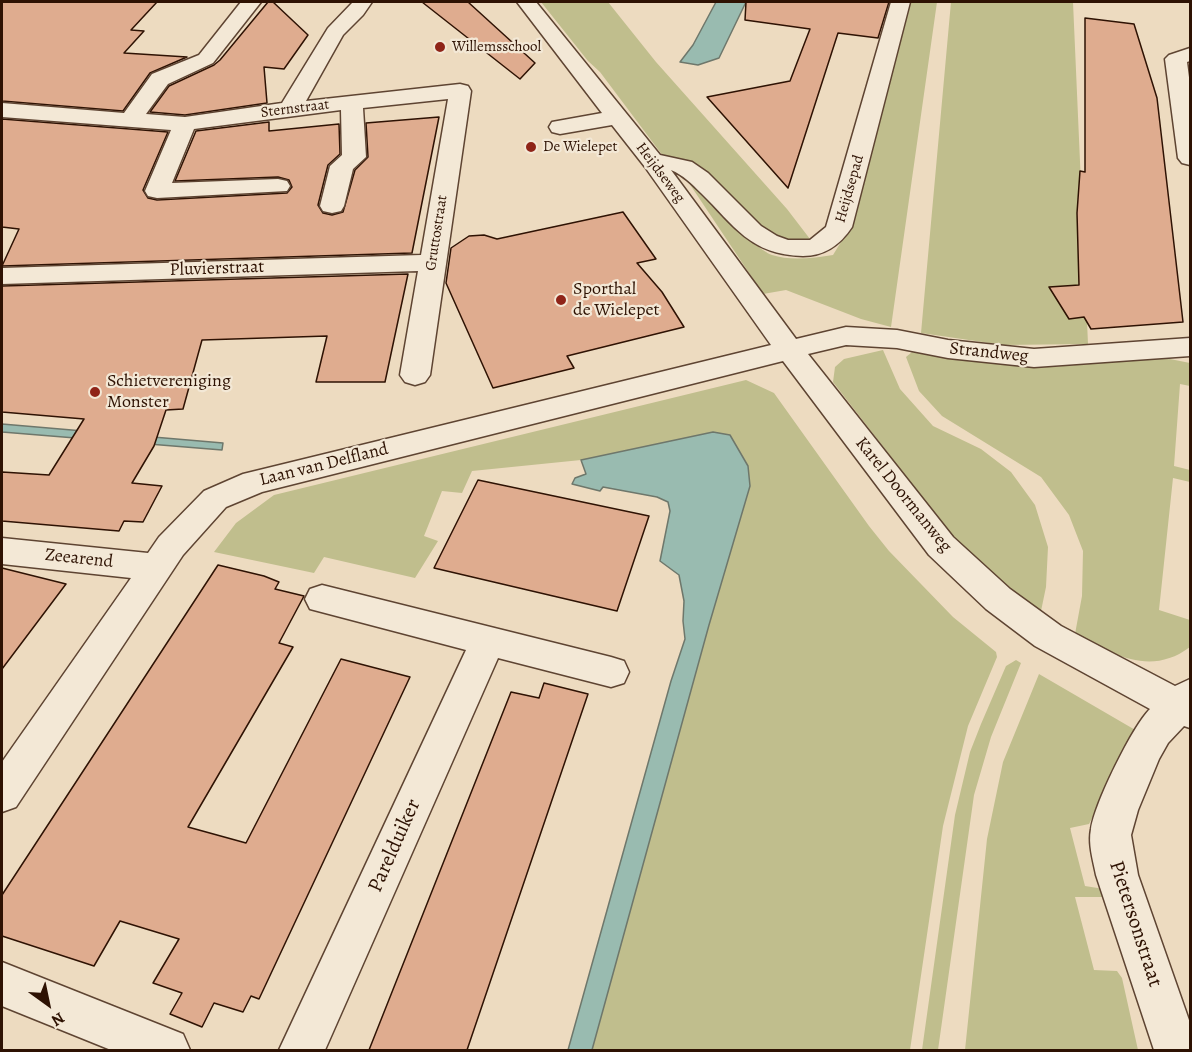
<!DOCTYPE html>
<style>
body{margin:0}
#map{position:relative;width:1192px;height:1052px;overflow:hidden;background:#eddbc0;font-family:Alegreya,serif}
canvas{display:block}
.frame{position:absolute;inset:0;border:3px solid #2e1203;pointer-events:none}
.north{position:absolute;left:18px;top:974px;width:60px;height:60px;-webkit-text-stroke:4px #f3e8d6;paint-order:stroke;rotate:147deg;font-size:16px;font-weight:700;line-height:24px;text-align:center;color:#2e1203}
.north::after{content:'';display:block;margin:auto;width:21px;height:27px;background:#2e1203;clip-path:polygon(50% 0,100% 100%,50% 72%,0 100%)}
</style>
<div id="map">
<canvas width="1192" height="1052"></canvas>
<div class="frame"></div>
<div class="north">N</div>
</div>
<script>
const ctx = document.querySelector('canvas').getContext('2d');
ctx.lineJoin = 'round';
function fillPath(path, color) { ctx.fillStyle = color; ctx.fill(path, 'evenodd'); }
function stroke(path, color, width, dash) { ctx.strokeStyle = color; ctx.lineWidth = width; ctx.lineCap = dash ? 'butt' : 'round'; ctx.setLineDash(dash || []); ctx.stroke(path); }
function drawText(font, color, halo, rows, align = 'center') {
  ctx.font = font + ' Alegreya,serif'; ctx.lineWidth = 4.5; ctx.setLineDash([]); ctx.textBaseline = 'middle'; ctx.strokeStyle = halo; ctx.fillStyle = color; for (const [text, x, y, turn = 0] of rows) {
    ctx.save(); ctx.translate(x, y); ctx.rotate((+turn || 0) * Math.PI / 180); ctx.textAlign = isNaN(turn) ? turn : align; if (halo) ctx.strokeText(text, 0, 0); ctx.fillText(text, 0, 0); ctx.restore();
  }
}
fillPath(new Path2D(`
 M541,2h67l48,60 131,147 23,30 -23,2 -20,-6 -104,-79 -63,-84 -12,-11z
 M903,2h34l-46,325 -30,-8 -75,-29 -23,4 -78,-117c17,16 68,71 87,78 18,6 42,3 61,0l11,-18 19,-67z
 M951,2h122l15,342 -85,1 -82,-12z
 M883,350l17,39 33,37 48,23 30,23 24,33 13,42 -2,40 -5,24 -34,-23 -54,-51 -120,-155 2,-15 9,-8z
 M912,352l98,13 40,2 115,-9 25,5v23l-10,-2 -6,82 16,4v12l-17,-4 -14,132 31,10v27c-40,30 -77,7 -115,-13l7,-38 1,-45 -14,-36 -28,-38 -99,-61 -23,-25 -13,-34z
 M746,380l28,13 95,133 20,25 64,66 43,35 1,5 -29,69 -25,100 -33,224h-341l122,-430 22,-188 -132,28 -109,11 -10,22 -20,-2 -18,45 14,5 -23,37 -91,-21 -10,16 -100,-21 22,-29 38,-28z
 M1016,660l5,3 -30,74 -17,58 -36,255h-16l33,-235 15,-63 11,-28 25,-58z
 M1039,674l98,57 -48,93 -19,4 15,58 19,3 1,8h-30l19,73 23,1 5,7 16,72h-173l22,-211 16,-77z`), '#c0be8d');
const water = new Path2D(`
 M716,2h30l-27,56 -21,7 -18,-3 13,-17z
 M2,424l221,19 -1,7 -220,-18z
 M713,432l17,3 18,31 2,20 -41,139 -117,425h-24l103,-369 14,-42 -2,-18 1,-20 -5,-26 -19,-14 10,-50 -2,-9 -11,-5 -54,-10 -3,4 -28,-7 3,-6 11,-4 -5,-14z`);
fillPath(water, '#99bbb0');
stroke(water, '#6e776b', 1.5);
const building = new Path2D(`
 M2,2h155l-26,28 13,1 -20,22 63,4 -37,16 -27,38 -121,-10z
 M268,2h5l35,33 -24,34 -20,-2 3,36 -82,12 -35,-3 19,-26 45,-21 6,-5z
 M422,2h46l67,61 -15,16z
 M746,2h143l-11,36 -40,-5 -50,155 -81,-91 83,-16 20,-52 -65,-9z
 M1085,18l49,6 23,74 26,224 -92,7 -7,-12 -15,2 -20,-32 30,-2 -2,-72 3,-42 5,1z
 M439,117l-27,136 -410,13 17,-37 -17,-2v-108l166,13 -25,58 5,8 9,2 130,-7 5,-6 -3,-7 -11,-3 -103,4 21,-50 73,-9v9l70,-7 1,30 -12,11 -10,40 5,8 9,2 11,-3 12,-42 13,-13 -2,-34z
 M623,212l33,47 -19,4 25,29 22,35 -117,29 7,12 -81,20 -47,-105 5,-35 18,-12 15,-1 13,4z
 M408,274l-23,108h-69l11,-46 -125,4 -19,69 -17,1 -12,36 -22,37 30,3 -19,36 -19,-1 -5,10 -117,-10v-49l47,3 35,-56 -82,-7v-126z
 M478,480l171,36 -32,95 -183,-43z
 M218,565l46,11 15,6 -4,7 29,7 -25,47 14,4 -105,180 58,16 95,-184 69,18 -151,322 -8,-3 -8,16 -29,-9 -12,24 -32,-13 12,-21 -29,-10 26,-44 -59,-18 -26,45 -92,-30v-41z
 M2,568l64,16 -64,85z
 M544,683l44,11 -121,356h-98l142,-358 28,6z`);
fillPath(building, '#dfac8f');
stroke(building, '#2e1203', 1.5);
const minor = new Path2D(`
 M241,2h20l-48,61 -45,21 -22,30 39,3 97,-14 46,-75 25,-26h19l-9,13 -20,20 -37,66 154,-17 8,2 3,5 -41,284 -5,7 -10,3 -10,-3 -5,-7 18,-104 -416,13v-16l419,-13 27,-156 -85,9 3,49 -13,12 -9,37 -3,5 -9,2 -9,-2 -3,-5 10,-40 12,-11 -1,-45 -147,19 -22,54 106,-4 9,2 3,5 -3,5 -130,7 -9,-2 -3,-5 26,-61 -169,-13v-14l122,10 28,-39 47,-19z
 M517,2h19l124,153 32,7 16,11 53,53 16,10 11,4h22l16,-13 65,-225h19l-58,225c-12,18 -27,29 -49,29 -53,-1 -69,-31 -102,-63 -9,-9 -18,-18 -30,-23l125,169 50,-12 51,3 51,10 86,9 156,-11v18l-156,11 -86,-9 -51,-10 -51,-3 -38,9 145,183 57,52 51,37 114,60 15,-7v49l-6,-2 -16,17 -9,16 -21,51 -7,25 7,40 52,148v27h-36l-58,-175c-3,-15 -8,-31 -5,-46 4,-26 41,-102 59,-120l-115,-63 -49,-37 -57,-54 -146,-194 -521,131 -36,15 -43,48 -167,252 -14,5v-50l129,-184 -129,-14v-26l146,15 11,-16 45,-46 39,-17 528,-129 -126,-178 -33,-42 -52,9 -8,-2 -3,-5 3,-5 50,-9z
 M1190,48v13l-3,1 3,23v80l-8,-2 -4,-5 -13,-99 4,-4z
 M322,585l289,72 13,4 5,11 -5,11 -13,4 -113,-29 -173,392h-46l187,-400 -156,-41 -5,-10 5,-10z
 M2,962l181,72 7,16h-79l-109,-44z`);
stroke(minor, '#5e4432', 3);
fillPath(minor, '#f3e8d6');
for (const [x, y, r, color] of [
 [440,47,6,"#8f2418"],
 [531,147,6,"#8f2418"],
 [561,300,6,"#8f2418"],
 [95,392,6,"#8f2418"]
]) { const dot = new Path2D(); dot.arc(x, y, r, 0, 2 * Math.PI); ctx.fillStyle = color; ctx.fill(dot); stroke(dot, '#f3e8d6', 2); }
drawText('15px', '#2e1203', '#f3e8d6', [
 ["Willemsschool",452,47],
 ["De Wielepet",543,147]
], 'left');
drawText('15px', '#2e1203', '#f3e8d6', [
 ["Sternstraat",295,109,-7],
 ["Heijdseweg",660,173,53],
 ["Heijdsepad",850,189,-74],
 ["Gruttostraat",437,233,-81]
]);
drawText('18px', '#2e1203', '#f3e8d6', [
 ["Pluvierstraat",217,269,-2],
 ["Strandweg",989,353,6],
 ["Laan van Delfland",324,465,-14],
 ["Karel Doormanweg",903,495,51],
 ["Zeearend",79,559,6]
]);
drawText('18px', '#2e1203', '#f3e8d6', [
 ["Sporthal",573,290],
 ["de Wielepet",573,311],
 ["Schietvereniging",107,382],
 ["Monster",107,403]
], 'left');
drawText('21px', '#2e1203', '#f3e8d6', [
 ["Parelduiker",395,846,-66],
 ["Pietersonstraat",1135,924,72]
]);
</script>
